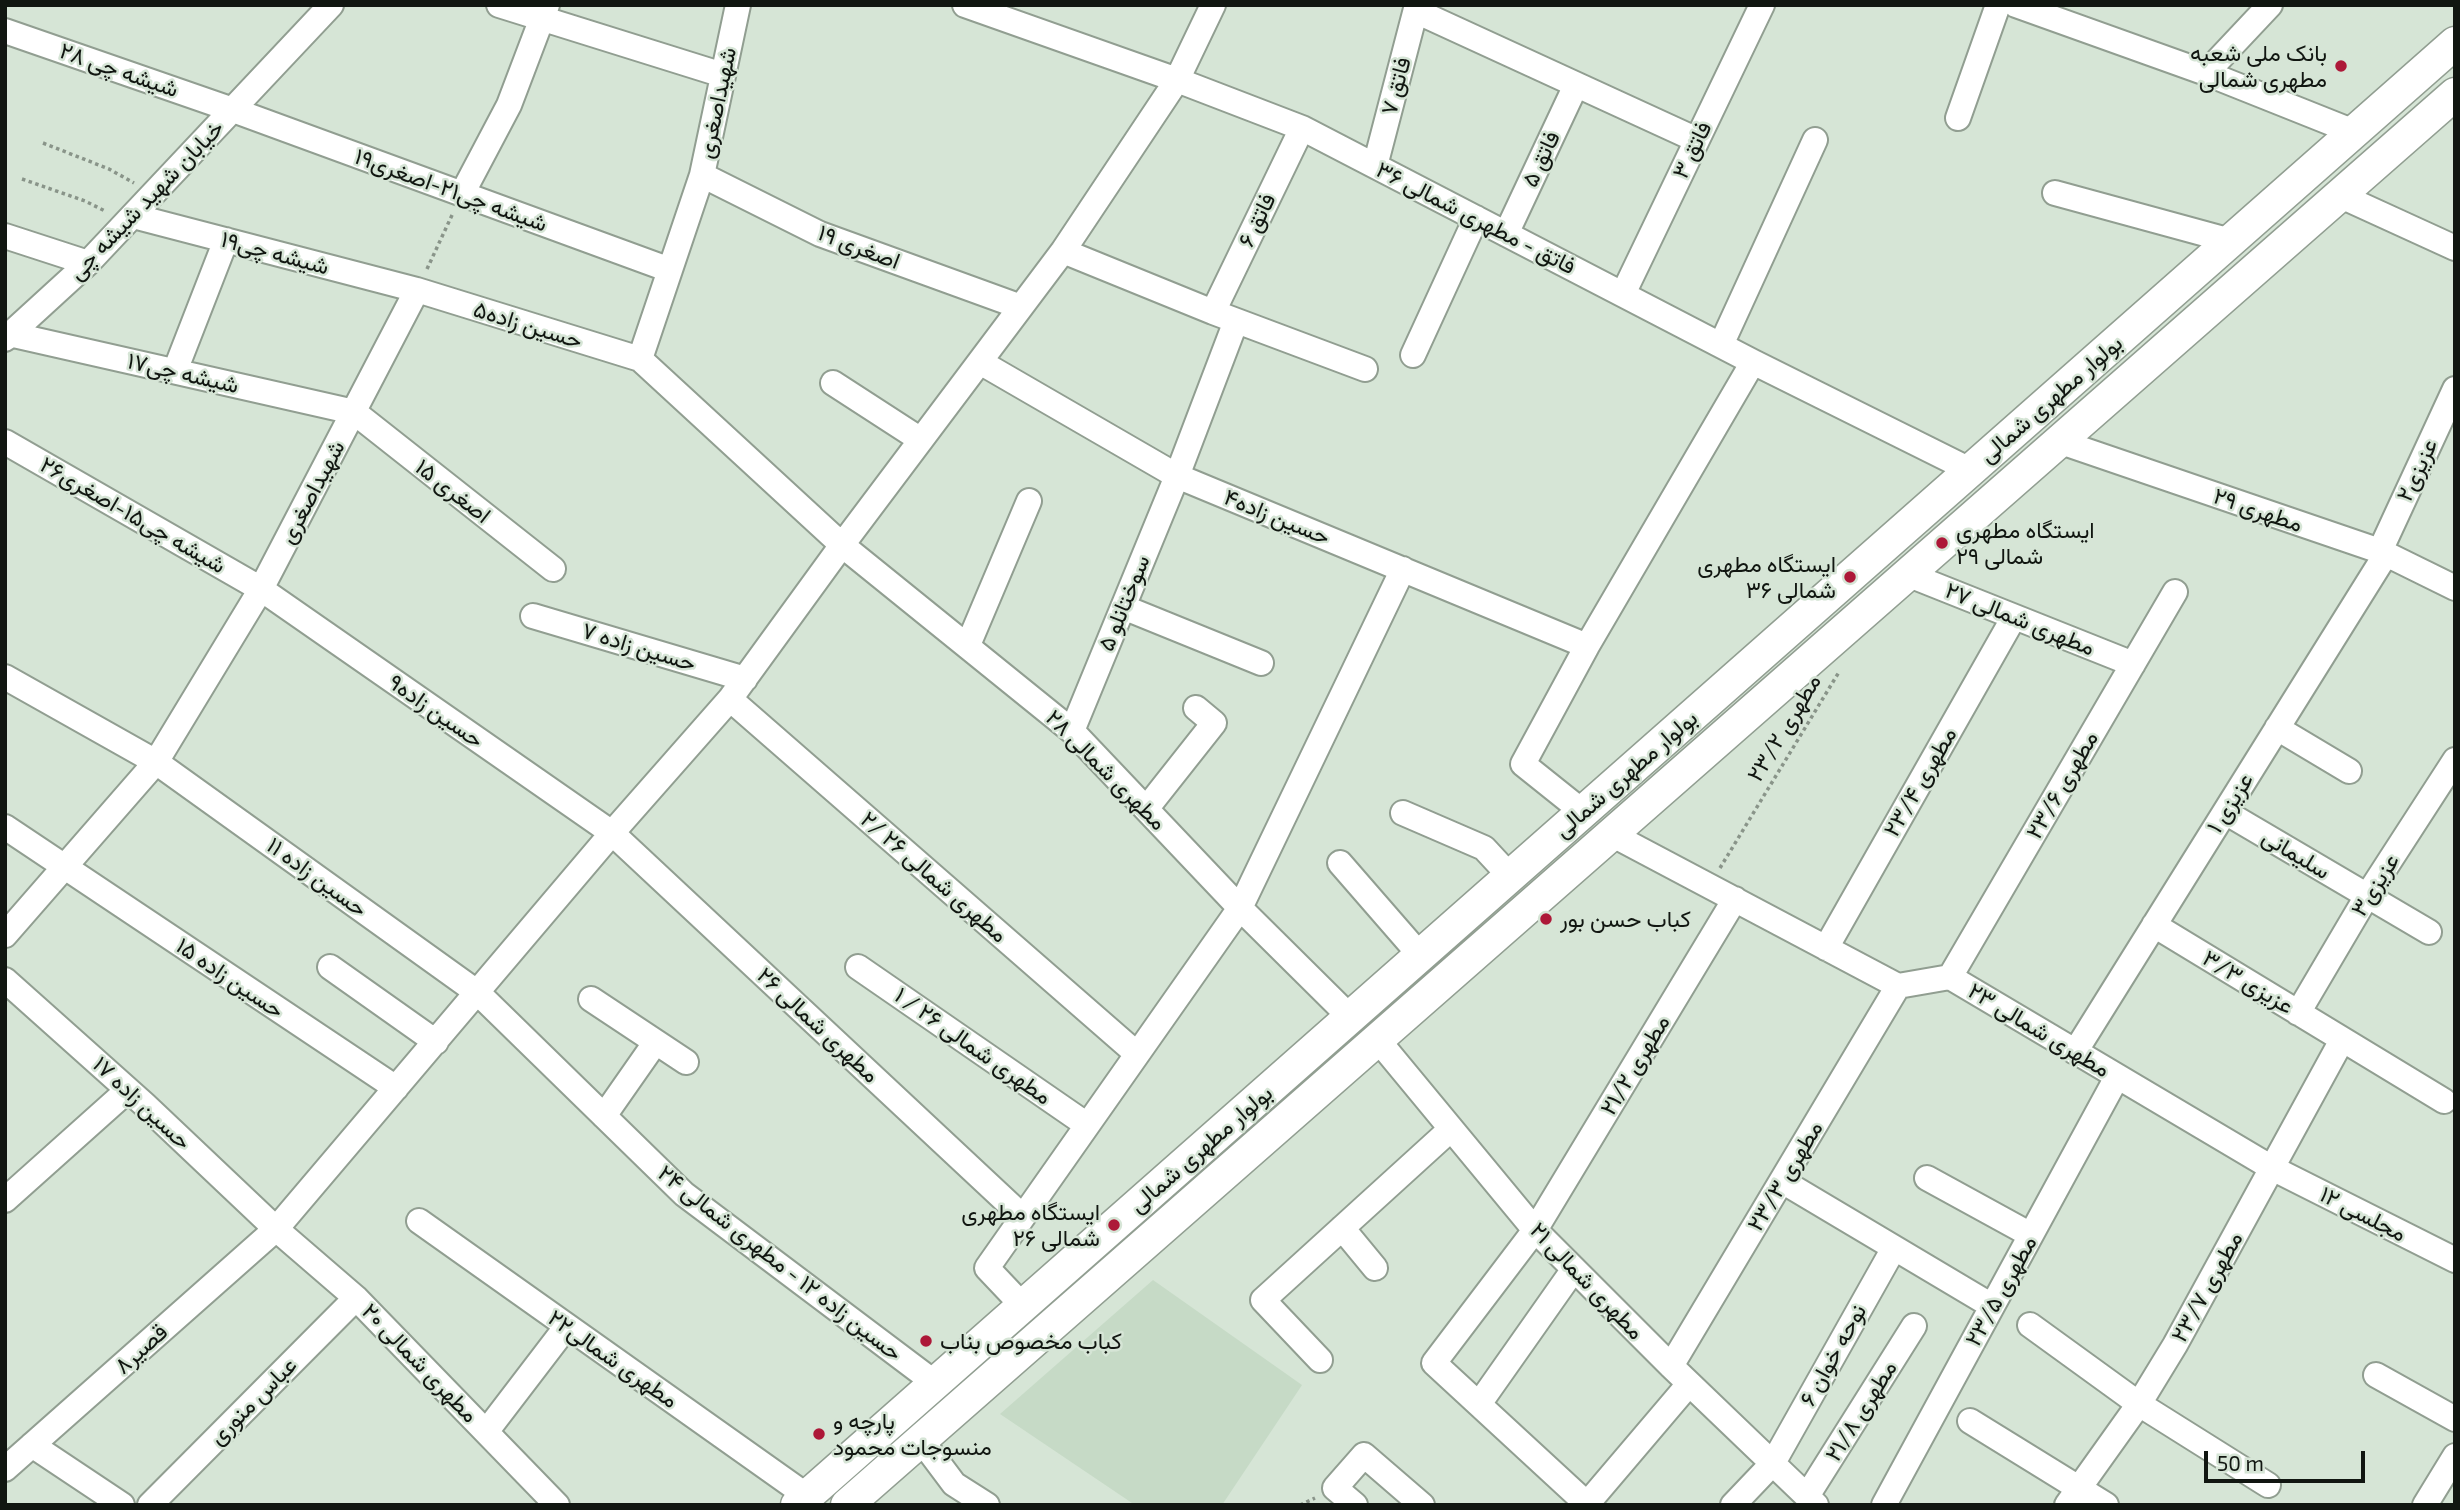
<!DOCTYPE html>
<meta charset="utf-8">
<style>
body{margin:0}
#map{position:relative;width:2460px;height:1510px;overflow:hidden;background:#d6e5d6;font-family:"Exo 2",sans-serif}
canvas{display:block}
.frame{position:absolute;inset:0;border:7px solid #111611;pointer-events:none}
.scale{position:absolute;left:2204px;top:1451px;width:161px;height:32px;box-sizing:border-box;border:4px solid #111611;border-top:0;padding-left:9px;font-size:21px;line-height:24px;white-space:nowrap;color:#111611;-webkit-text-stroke:5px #d6e5d6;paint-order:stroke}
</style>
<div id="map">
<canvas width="2460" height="1510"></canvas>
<div class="frame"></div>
<div class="scale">50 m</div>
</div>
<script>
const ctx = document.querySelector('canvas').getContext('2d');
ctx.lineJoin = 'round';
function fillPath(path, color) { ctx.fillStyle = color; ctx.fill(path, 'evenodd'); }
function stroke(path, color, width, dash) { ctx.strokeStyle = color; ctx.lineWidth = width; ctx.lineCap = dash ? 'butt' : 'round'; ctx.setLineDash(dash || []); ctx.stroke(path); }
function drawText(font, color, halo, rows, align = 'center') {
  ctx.font = font + ' "Exo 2",Vazirmatn,sans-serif'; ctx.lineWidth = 5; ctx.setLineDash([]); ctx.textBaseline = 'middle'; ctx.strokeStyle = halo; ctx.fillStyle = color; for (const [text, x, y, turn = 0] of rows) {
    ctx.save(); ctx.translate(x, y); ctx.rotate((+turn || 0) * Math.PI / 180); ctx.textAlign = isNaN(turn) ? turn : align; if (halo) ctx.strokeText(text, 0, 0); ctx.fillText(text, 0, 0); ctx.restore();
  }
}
fillPath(new Path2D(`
 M1153,1280l149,105 -80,120h-87l-135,-91z`), '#c6dac6');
const minor = new Path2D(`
 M499,5l224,70
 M965,5l212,75 125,48 451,234 217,108
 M2016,5l190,68 148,59
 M1416,11l281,129
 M5,31l228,79 437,160
 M2206,73l64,-68
 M1958,118l40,-113
 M1375,166l42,-161
 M702,175l118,59 201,73
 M2055,193l176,48
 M462,194l47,-89 38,-100
 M2339,195l116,53
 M133,216l284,74 223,69 202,186 230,186 168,177 110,109
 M1506,234l70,-149
 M5,236l83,27
 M1063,251l150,61 152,57
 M1623,294l139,-289
 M1213,312l89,-184
 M5,333l349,79 199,157
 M5,339l83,-76 243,-258
 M1721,345l94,-205
 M1413,355l63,-137
 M640,359l62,-184 36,-170
 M980,362l197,114 410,170
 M175,371l51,-131
 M833,383l88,57
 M2058,441l322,110 75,37
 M5,442l256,147 351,244 411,384
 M2380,551l75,-162
 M1907,574l226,90
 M1123,607l138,56
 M533,616l212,63
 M968,645l61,-144
 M5,677l151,85 322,231 206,201 251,189
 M730,699l407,355
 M2277,728l72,43
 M1072,731l105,-255 59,-155
 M1146,809l68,-86 -18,-15
 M1583,812l-60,-48 64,-118 166,-284
 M2225,812l204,120
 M1403,813l81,35 26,28
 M5,827l391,261
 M1611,834l287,152 52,-9 322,191 183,92
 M1340,863l80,92
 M2154,925l290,176
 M5,935l151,-173 105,-173 156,-299
 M1826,948l188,-331
 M330,967l106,75
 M858,967l229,158
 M1950,977l225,-385
 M5,980l140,125 131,124 80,69 201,207
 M591,999l95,63
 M2298,1013l69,-117 88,-136
 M1377,1039l158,191 136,136 145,139
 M2075,1052l311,-498
 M604,1116l51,-73
 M1927,1178l104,57
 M1782,1181l210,125
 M5,1200l123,-110
 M419,1221l388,275
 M1342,1228l33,40
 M1023,1306l-36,-38 253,-360 163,-339
 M2030,1325l109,79 129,81
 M1320,1360l-57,-60 188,-171
 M1671,1366l227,-380
 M2376,1375l79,44
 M1479,1404l95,-135
 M1970,1421l136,84
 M486,1432l81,-106
 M921,1440l33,44 33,21
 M32,1445l90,60
 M5,1469l271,-240 336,-396 118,-134 112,-154 221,-294 114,-171 36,-75
 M1807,1496l107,-170
 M1587,1504l102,-120
 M150,1505l206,-207
 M1355,1505l-20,-17 29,-33 58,50
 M1588,1505l-154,-142 101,-133 200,-331
 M1733,1505l40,-42 121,-215
 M1884,1505l233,-428
 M2067,1505l72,-101 36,-59 167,-305
 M2425,1505l30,-49`);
const major = new Path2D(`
 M797,1505l1658,-1462
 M847,1505l1608,-1411`);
stroke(minor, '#919e91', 28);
stroke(major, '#919e91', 35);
stroke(new Path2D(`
 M43,143l66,26 25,14
 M22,179l63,22 20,10
 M427,269l26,-56
 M1720,868l119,-196
 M1300,1505l15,-7`), '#899489', 3.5, [3.5, 3.5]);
stroke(minor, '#fff', 24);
stroke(major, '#fff', 32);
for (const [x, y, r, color] of [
 [2341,66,7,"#ad1838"],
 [1942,543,7,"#ad1838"],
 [1850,577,7,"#ad1838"],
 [1546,919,7,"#ad1838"],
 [1114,1225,7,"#ad1838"],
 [926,1341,7,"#ad1838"],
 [819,1434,7,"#ad1838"]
]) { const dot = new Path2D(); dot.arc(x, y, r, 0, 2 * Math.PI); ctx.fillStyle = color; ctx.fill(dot); stroke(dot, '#d6e5d6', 2.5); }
drawText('23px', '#111611', '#d6e5d6', [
 ["بانک ملی شعبه",2327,53,"right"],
 ["مطهری شمالی",2327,79,"right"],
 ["ایستگاه مطهری",1956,530],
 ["شمالی ۲۹",1956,556],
 ["ایستگاه مطهری",1836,564,"right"],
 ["شمالی ۳۶",1836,590,"right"],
 ["كباب حسن بور",1560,919],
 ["ایستگاه مطهری",1100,1212,"right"],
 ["شمالی ۲۶",1100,1238,"right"],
 ["كباب مخصوص بناب",940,1341],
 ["پارچه و",833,1421],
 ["منسوجات محمود",833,1447]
], 'left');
drawText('23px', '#111611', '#d6e5d6', [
 ["شیشه چی ۲۸",119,70,19],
 ["فاتق ۷",1396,86,-75],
 ["شهیداصغری",717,103,-78],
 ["فاتق ۳",1692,150,-64],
 ["فاتق ۵",1541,159,-65],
 ["شیشه چی۲۱-اصغری۱۹",451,190,20],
 ["خیابان شهید شیشه چی",146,200,-46],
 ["فاتق - مطهری شمالی ۳۶",1476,218,27],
 ["فاتق ۶",1257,220,-64],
 ["اصغری ۱۹",859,247,21],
 ["شیشه چی۱۹",275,253,15],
 ["حسین زاده۵",528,325,17],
 ["شیشه چی۱۷",183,373,13],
 ["بولوار مطهری شمالی",2051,399,-41],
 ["عزیزی۲",2417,470,-65],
 ["اصغری ۱۵",453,491,38],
 ["شهیداصغری",312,492,-62],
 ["مطهری ۲۹",2258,510,19],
 ["شیشه چی۱۵-اصغری۲۶",133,515,30],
 ["حسین زاده۴",1277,517,22],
 ["سوختانلو ۵",1124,603,-68],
 ["مطهری شمالی ۲۷",2020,619,22],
 ["حسین زاده ۷",639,647,17],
 ["حسین زاده۹",436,711,35],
 ["مطهری ۲۳/۲",1784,728,-59],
 ["مطهری شمالی ۲۸",1106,770,45],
 ["بولوار مطهری شمالی",1626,774,-41],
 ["مطهری ۲۳/۴",1920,782,-60],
 ["مطهری ۲۳/۶",2062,785,-60],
 ["عزیزی ۱",2230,803,-58],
 ["سلیمانی",2296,854,31],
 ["حسین زاده ۱۱",317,877,36],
 ["مطهری شمالی ۲۶ /۲",934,877,41],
 ["عزیزی۳",2375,885,-58],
 ["حسین زاده ۱۵",230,978,34],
 ["عزیزی ۳/۳",2248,982,31],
 ["مطهری شمالی ۲۶",818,1025,43],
 ["مطهری شمالی ۲۳",2039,1030,31],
 ["مطهری شمالی ۲۶ / ۱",973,1046,35],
 ["مطهری ۲۱/۲",1635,1065,-59],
 ["حسین زاده ۱۷",142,1103,43],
 ["بولوار مطهری شمالی",1201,1149,-41],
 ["مطهری ۲۳/۳",1785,1176,-59],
 ["مجلسی ۱۲",2363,1214,27],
 ["حسین زاده ۱۲ - مطهری شمالی ۲۴",780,1263,38],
 ["مطهری شمالی ۲۱",1587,1281,46],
 ["مطهری ۲۳/۷",2207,1287,-61],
 ["مطهری ۲۳/۵",2001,1291,-61],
 ["قصیر۸",141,1349,-42],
 ["نوحه خوان ۶",1833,1355,-61],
 ["مطهری شمالی۲۲",613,1359,35],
 ["مطهری شمالی ۲۰",420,1363,46],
 ["عباس منوری",253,1401,-45],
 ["مطهری ۲۱/۸",1861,1411,-58]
]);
</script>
